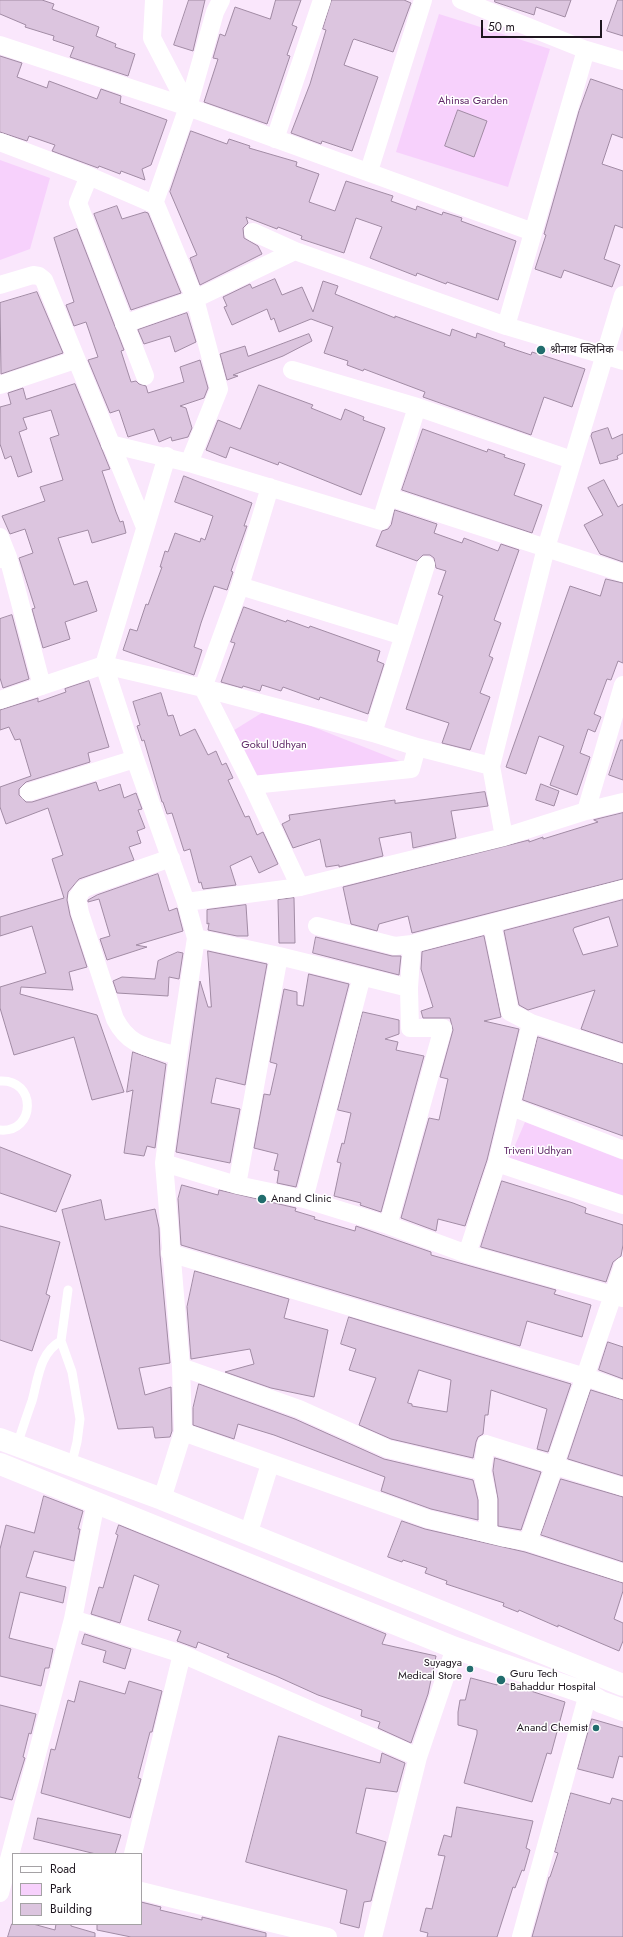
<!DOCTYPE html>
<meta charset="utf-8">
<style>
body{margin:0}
#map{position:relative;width:623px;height:1937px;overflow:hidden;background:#fae7fc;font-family:Jost,sans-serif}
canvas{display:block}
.legend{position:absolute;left:12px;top:1853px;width:130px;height:72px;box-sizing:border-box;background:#fff;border:1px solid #a5a2a5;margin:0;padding:5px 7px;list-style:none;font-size:12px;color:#1e161f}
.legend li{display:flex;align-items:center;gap:8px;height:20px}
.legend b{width:20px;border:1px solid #a5a2a5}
.scale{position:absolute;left:481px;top:20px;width:121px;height:18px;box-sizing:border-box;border:2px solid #1e161f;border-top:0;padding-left:5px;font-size:12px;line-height:14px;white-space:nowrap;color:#1e161f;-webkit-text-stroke:3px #fff;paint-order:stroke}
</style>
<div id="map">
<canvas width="623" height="1937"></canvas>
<ul class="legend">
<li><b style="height:5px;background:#fff"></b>Road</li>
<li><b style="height:11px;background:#f7d1fc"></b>Park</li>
<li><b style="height:11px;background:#dcc5df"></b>Building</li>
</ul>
<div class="scale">50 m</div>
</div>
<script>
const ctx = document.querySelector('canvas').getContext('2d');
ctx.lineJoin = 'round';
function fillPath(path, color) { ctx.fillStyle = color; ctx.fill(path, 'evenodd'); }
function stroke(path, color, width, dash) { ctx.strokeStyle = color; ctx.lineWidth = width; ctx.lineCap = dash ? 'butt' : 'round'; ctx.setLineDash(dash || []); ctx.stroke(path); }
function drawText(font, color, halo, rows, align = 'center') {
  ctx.font = font + ' Jost,"Noto Sans Devanagari",sans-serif'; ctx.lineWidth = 3; ctx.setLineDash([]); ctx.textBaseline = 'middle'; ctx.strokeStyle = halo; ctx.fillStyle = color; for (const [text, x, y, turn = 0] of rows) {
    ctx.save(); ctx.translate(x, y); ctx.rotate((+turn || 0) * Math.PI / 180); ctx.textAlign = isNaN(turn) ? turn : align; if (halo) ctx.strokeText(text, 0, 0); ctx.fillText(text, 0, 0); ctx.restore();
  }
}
fillPath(new Path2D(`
 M439,14l111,35 -42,138 -112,-35z
 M0,160l50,18 -20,71 -30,11z
 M268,709l139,55 -150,16 -26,-48z
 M525,1122l98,38v44l-116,-40z`), '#f7d1fc');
const building = new Path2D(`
 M0,0h42l12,4 -2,5 47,18 -3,9 20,8 -1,3 20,7 -7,22 -58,-19 4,-10 -21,-7 1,-4 -29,-9 1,-2 -26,-11z
 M189,0h16l-12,51 -19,-6z
 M276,0h25l-9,25 5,2 -10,28 3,1 -23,68 -63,-22 14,-43 -5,-1 7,-24 5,2 10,-29 35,12z
 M332,0h72l7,3 -18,49 -39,-13 -1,1 -9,25 34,12 -26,74 -30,-10 -1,3 -30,-11 19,-49 16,-54 -3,-1z
 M495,0h76l-6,17 -29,-10 -2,8 -39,-13z
 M618,0h5v36l-16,-5z
 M0,56l22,7 -5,14 30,11 2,-7 48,18 4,-10 20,7 -1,7 47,17 -16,45 -9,4 3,11 -24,-9 -1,3 -21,-8 -1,2 -46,-17 3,-6 -26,-9 -2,5 -27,-9z
 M591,79l32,11v48l-11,-4 -10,30 21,7v57l-8,-3 -11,34 16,6 -8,22 -48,-17 -3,8 -26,-9 11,-34 -2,-1 35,-123z
 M458,110l29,11 -13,36 -29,-11z
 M191,131l36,13 2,-5 21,7 -1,2 48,14 -1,4 23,8 -10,28 26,9 11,-30 47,15 -2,5 25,9 1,-4 25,9 1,-3 19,6 -1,3 55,20 -18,59 -51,-18 -1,2 -29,-11 -1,3 -46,-18 12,-31 -26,-9 -12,35 -43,-14 1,-3 -24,-9 -1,2 -31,-12 2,6 -5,5 1,10 14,8 4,8 -62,31 -10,-27 7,-3 -27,-63z
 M117,206l5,13 23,-7 3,1 33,80 -50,17 -37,-96z
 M77,229l47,121 -3,1 10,31 5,-1 3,3 7,2 2,7 36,-11 -4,-15 20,-7 8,28 -4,10 -24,8 6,2 6,20 -4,9 -16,4 -1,-4 -12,5 -5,-13 -26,8 -9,-27 -9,3 -22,-53 10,-3 -12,-35 -12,4 -8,-21 8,-3 -20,-64z
 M275,279l7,16 20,-8 11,25 10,-31 15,5 -3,8 60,24v-2l55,20 2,-7 24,9 1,-5 28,10 -1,3 27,9 1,-3 53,17 -13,38 -28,-10 -13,38 -108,-38 2,-5 -61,-23 -1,2 -16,-6 1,-4 -24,-8 9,-26 -22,-8 -32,13 -5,-14 -3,2 -4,-11 -35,16 -8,-18 3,-1 -4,-9 27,-13 2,4z
 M37,292l26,61 -62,21 -1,-71z
 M187,313l9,29 -21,10 -5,-16 -26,8 -6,-14z
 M309,334l3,7 -29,15 -50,19 5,1 -11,4 -7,-26 25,-8 3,10z
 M75,384l35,85 -8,2 14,41 4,10 3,-1 3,12 -34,10 -4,-13 -30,8 16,47 13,-4 10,30 -32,11 5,17 -27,9 -11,-39 3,-1 -16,-50 14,-5 -8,-24 -15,5 -8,-18 43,-15 -5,-14 23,-7 -13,-42 9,-3 -8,-25 -28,8 4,11 -8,3 13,40 -14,5 -7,-21 -6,3 -5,-15v-37l11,-3 -3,-11 15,-5 3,11z
 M259,385l54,20 -2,3 30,12 4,-11 19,8 -1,3 22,8 -24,67 -82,-33 -1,3 -48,-18 -4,11 -20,-8 12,-30 22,9z
 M608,428l4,11 11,-5v19l-6,3 1,3 -18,5 -9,-28 1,-3z
 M423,429l64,23 1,-3 17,6 -1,2 21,7 -11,31 28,10 -10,28 -130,-43z
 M184,476l68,27 -8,23h3l-16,45 2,1 -6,18 -13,-4 -13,37 -7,24 8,3 -8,25 -71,-25 7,-21 7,2 9,-27 2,1 14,-38h-2l5,-16 3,1 7,-19 25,9 1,-4 4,2 8,-24 -38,-14z
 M604,480l14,27 5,-3v58l-23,-8 -16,-29 19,-10 -15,-27z
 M395,510l42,14 -3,9 28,10 2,-5 34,13 3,-7 18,6 -25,70 7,3 -12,33 4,2 -13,35 10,4 -20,53 -28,-7 7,-20 -43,-14 37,-113 -5,-2 8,-23 -10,-3 -2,-10 -4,-3h-7l-6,6 -41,-15 6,-15 6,-2 3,-4z
 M606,579l17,4v80l-5,-2 -7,19 -4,-1 -13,35 7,3 -6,15 -7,-3 -8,24 10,4 -13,38 -27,-10 14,-39 -25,-10 -13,38 -20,-7 64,-181 30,10z
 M244,607l42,15 1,-2 22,8 1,-2 70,25 -3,10 7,3 -16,50 -48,-17 -1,3 -36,-13 -2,4 -19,-6 -2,6 -17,-5 -1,2 -21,-6 14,-39 -4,-1z
 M12,615l17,64 -26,9 -3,-10v-59z
 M89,681l20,66 -21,6 2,9 -64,20 -7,7v6l7,7h6l64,-20 3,9 21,-7 4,14 12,-5 6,16 -4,1 7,18 -8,3 4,12 -12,4 5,13 -55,19 -11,13 -1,8 3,15 17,52 -18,5 4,18 -52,-3 -1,7 77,21 27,77 -32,8 -18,-63 -60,18 -14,-47v-21l46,-14 -14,-47 -32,10v-19l64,-19 -12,-39 11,-4 -15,-47 -42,16 -6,-17v-20l31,-11 -11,-37 -5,1 -6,-13 -9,3v-20l38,-12v4l28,-10 -1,-3z
 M161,693l7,23 5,-1 7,21 15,-7 13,26 8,-4 6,14 4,-2 7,15 -5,2 17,37 4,-1 8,19 6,-3 15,32 -19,9 -8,-17 -21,10 6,19 -33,4 -2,-7 -2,1 -9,-34 -6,2 -12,-38 -5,1 -4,-12h-1l-18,-62 -2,1 -5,-15 3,-1 -7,-23z
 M621,740h2v40l-14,-5z
 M541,784l18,7 -5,15 -18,-6z
 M485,792l3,14 -37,5 5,27 -43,10 -2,-16 -32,6 4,18 -44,11v-2l-13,2 -6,-28 -27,9 -11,-24 8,-4 -1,-5 106,-15v3z
 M623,813v66l-211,54 -4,-17 -29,8 -2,7 -26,-7 -8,-37 186,-47v2l14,-5v2l55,-17 -4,-2z
 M158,874l11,37 8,-3 6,23 -47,14 11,2 -40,13 -7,-21 10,-3 -11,-37 -11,3v-2l9,-5z
 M294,898l1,45h-16l-1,-43z
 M623,900v143l-42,-14 14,-39 -67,20 -9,-5 -15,-74zM609,917l9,29 -35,9 -10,-25 1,-2z
 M246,905l2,31h-11l-29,-6 1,-7 -2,1v-14z
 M484,936l17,81 -17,4 35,8 -32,131 -22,66 -27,-7 -2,12 -35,-13 28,-100 10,2 9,-41 -8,-2 13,-47 -3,-12h-27l-2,-7 12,-4 -12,-38 1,-17z
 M316,937l76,19h9l-2,19 -86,-22z
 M208,951l59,13 -22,121 -29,-7 -5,25 29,6 -10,54 -54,-11 24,-171 8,26h3z
 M178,952l5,1 -4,26 -10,-2 -1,19 -51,-3 -4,-12 9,-4 33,2 3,-18z
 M309,974l40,10 -53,203 -19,-4 2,-12 -5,-1 4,-16 -24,-6 10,-54 6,1 7,-31 -7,-2 14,-73 13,3v13l6,1z
 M363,1012l36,8v14l-14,5 13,3 -2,8 28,6 -43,156 -21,-7 1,-2 -27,-7 7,-33 -4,-1 5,-19 2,1 7,-31 -13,-3z
 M538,1037l85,27v72l-100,-36z
 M133,1052l33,12 -11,84 -8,-2 -3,10 -20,-3 9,-63 -6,2z
 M0,1147l71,28 -15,37 -56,-19z
 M502,1181l71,22 13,5 -1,5 38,12v20l-2,11 -8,6 -7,20 -125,-35z
 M182,1185l36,10 1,-5 77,18 -1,3 20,6 -1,2 41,12 1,-5 75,26v3l125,35 -2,4 37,11 -9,32 -55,-16 -7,25 -339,-101 -3,-46z
 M101,1200l4,20 50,-11 4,19 1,27 10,108 -31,5 6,27 26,-8 1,44 -2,6 -15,1 -2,-11 -35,2 -56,-219z
 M0,1226l60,16 -14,52 4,2 -18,55 -32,-11z
 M195,1271l94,28 -5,19 44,12 -14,67 -43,-9 -46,-16 29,-8 -4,-15 -59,10 -4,-52z
 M349,1317l222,67 -23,68 -11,-3 10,-40 -56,-19 -3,25h-3l-2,19 -5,3 -2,5 -3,16 -82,-19 -32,-14 17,-47 -27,-8 7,-21 -15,-5zM419,1370l32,10 -4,32 -35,-6v-2l-4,-1z
 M608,1342l15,5v32l-24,-9z
 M199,1384l96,35 89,40 89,21 5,20v20l-47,-11 -50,-18 4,-14 -111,-42 -36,-11 -4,15 -41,-14v-17z
 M591,1390l32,10v76l-55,-17z
 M495,1458l46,14 -20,58 -23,-4v-27l-5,-28z
 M561,1479l62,18v65l-82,-27z
 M44,1496l39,15 -5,18h2l-6,32 -40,-10 -8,26 40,10 -3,16 -43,-11 -11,46 44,11 -4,19h-4l-4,18 -41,-10v-127l6,-24 28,8z
 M402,1521l23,8 100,23 98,31v8l-9,28 9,4v18l-4,10 -61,-26v2l-39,-17 -1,2 -15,-6 1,-3 -58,-19 1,-3 -22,-8 2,-5 -24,-8 -1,2 -14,-5z
 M119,1525l267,109 -4,10 54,12 -8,38 -17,49 -33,-15 2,-6 -19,-6 1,-6 -44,-15 -42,-19 -49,-19 2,-3 -31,-12 -2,6 -19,-7 4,-10 -33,-11 11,-35 -25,-10 -14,48 -29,-9 8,-27 4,1 15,-53 -2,-1z
 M85,1634l46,15 -6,20 -22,-7 3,-11 -24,-7z
 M471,1678l26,7 1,-3 14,3 53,17 -14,52 -4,-1 -15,49 -68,-19 13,-49v-4l-19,-5v-13l2,-12h5z
 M80,1681l45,13 4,-13 33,10 -10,41h-2l-12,46 3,1 -11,39 -89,-25 10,-44 4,1 13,-50 6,2z
 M0,1705l36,9 -5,20 -2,-1 -6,24 2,1 -13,42 -12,-3z
 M592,1719l31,9v29l-4,-1 -6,22 -35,-9z
 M279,1736l101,27 2,-10 23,10 -8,29 -31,-4 -10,45 30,9 -15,59 -7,1 -5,26 -19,-5 7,-33 -101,-28z
 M571,1793l39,11 2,-6 11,3v136h-91l17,-60h1l8,-24 -3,-1z
 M457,1807l76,14 -7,27 4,2 -6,21 -2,-1 -7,18 -2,-1 -16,50h-70l1,-4 -8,-2 6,-23 6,1 13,-53 -7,-1 6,-20 7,2z
 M38,1818l83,17 -6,19h-19l-62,-15z
 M141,1902l20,5 -1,3 42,10v-3l64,16v4h-135l-34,-7v-6h44z
 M12,1924h21l22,6 1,-6h15v2l24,7v4h-87z`);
fillPath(building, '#dcc5df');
stroke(building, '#a18ba4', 1);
stroke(new Path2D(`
 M0,1081c37,-2 36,52 0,49
 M68,1290l-7,51 11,31 8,47 -3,23 -6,24
 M17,1445c5,-15 10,-30 15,-44 6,-21 7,-48 29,-60`), '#fff', 9);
stroke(new Path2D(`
 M154,0l-2,38 36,69
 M461,0l125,50 37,11
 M0,45l188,62 345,125
 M275,139l47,-139
 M0,142l89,34 67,29 39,94 24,90 -30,74
 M369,171l54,-171
 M89,176l-11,27 67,173
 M154,204l34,-97 27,-95 6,-12
 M253,232l42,19
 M0,285l33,-10 6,1 5,4 101,247
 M124,324l71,-25 100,-48 211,75 117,35
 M506,326l80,-276
 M292,370l125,37 155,53
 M0,385l75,-25
 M110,444l79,19 192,58 36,-114
 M270,487l-30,99 -37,102 49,97 48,102
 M389,497l234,76
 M0,537l8,20
 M0,559l8,-2 34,129
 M240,586l163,50
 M0,700l104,-35 99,23 170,45 44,14 74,19
 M373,733l53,-168
 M252,785l159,-16 6,-22
 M29,792l106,-33
 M586,811l37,-126
 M504,837l-13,-71 55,-218 77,-253
 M171,858l-78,27 -10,4 -6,9 3,15 35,106c15,29 34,28 63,37
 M186,902l114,-15 204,-50 82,-26 37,-9
 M492,924l18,88 21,11 92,31
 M317,926l78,20 17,-2 211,-55
 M196,938l83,18 130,32 1,40h33l-55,197
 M409,988l3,-44
 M512,1107l111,43
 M164,1163l73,22 67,14 84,26 79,29 156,44
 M497,1163l126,42
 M237,1185l42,-229
 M304,1199l58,-223
 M170,1253l416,124 37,13
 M467,1254l30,-91 34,-140
 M181,1367l118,42 89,40 94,22
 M183,1432l245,87 77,19 23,4 95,31
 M162,1499l21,-67 -2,-65 -17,-204 14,-107 18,-118 -10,-36 -51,-143 -31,-94 63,-209
 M488,1533v-34l-6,-28 4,-27 137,43
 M248,1535l22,-71
 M528,1542l95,-276
 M73,1619l109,35 236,103
 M133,1854l49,-200
 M141,1891l187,46
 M0,1893l73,-274 23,-117
 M373,1937l45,-180 37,-109
 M521,1937l67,-243`), '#fff', 18);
stroke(new Path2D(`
 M0,1439l162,60 461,186
 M0,1464l455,184 133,46 13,8 22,8`), '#fff', 22);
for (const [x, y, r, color] of [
 [541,350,5,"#216d6d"],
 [262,1199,5,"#216d6d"],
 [470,1669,4,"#216d6d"],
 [501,1680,5,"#216d6d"],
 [596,1728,4,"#216d6d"]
]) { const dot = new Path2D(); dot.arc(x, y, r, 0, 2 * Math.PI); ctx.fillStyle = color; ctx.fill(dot); stroke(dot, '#fff', 1.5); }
drawText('11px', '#622b6a', '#fff', [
 ["Ahinsa Garden",473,101],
 ["Gokul Udhyan",274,745],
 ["Triveni Udhyan",538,1151]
]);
drawText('11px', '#1e161f', '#fff', [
 ["श्रीनाथ क्लिनिक",550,350],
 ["Anand Clinic",271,1199],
 ["Suyagya",462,1663,"right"],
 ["Medical Store",462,1676,"right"],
 ["Guru Tech",510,1674],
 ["Bahaddur Hospital",510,1687],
 ["Anand Chemist",588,1728,"right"]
], 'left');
</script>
